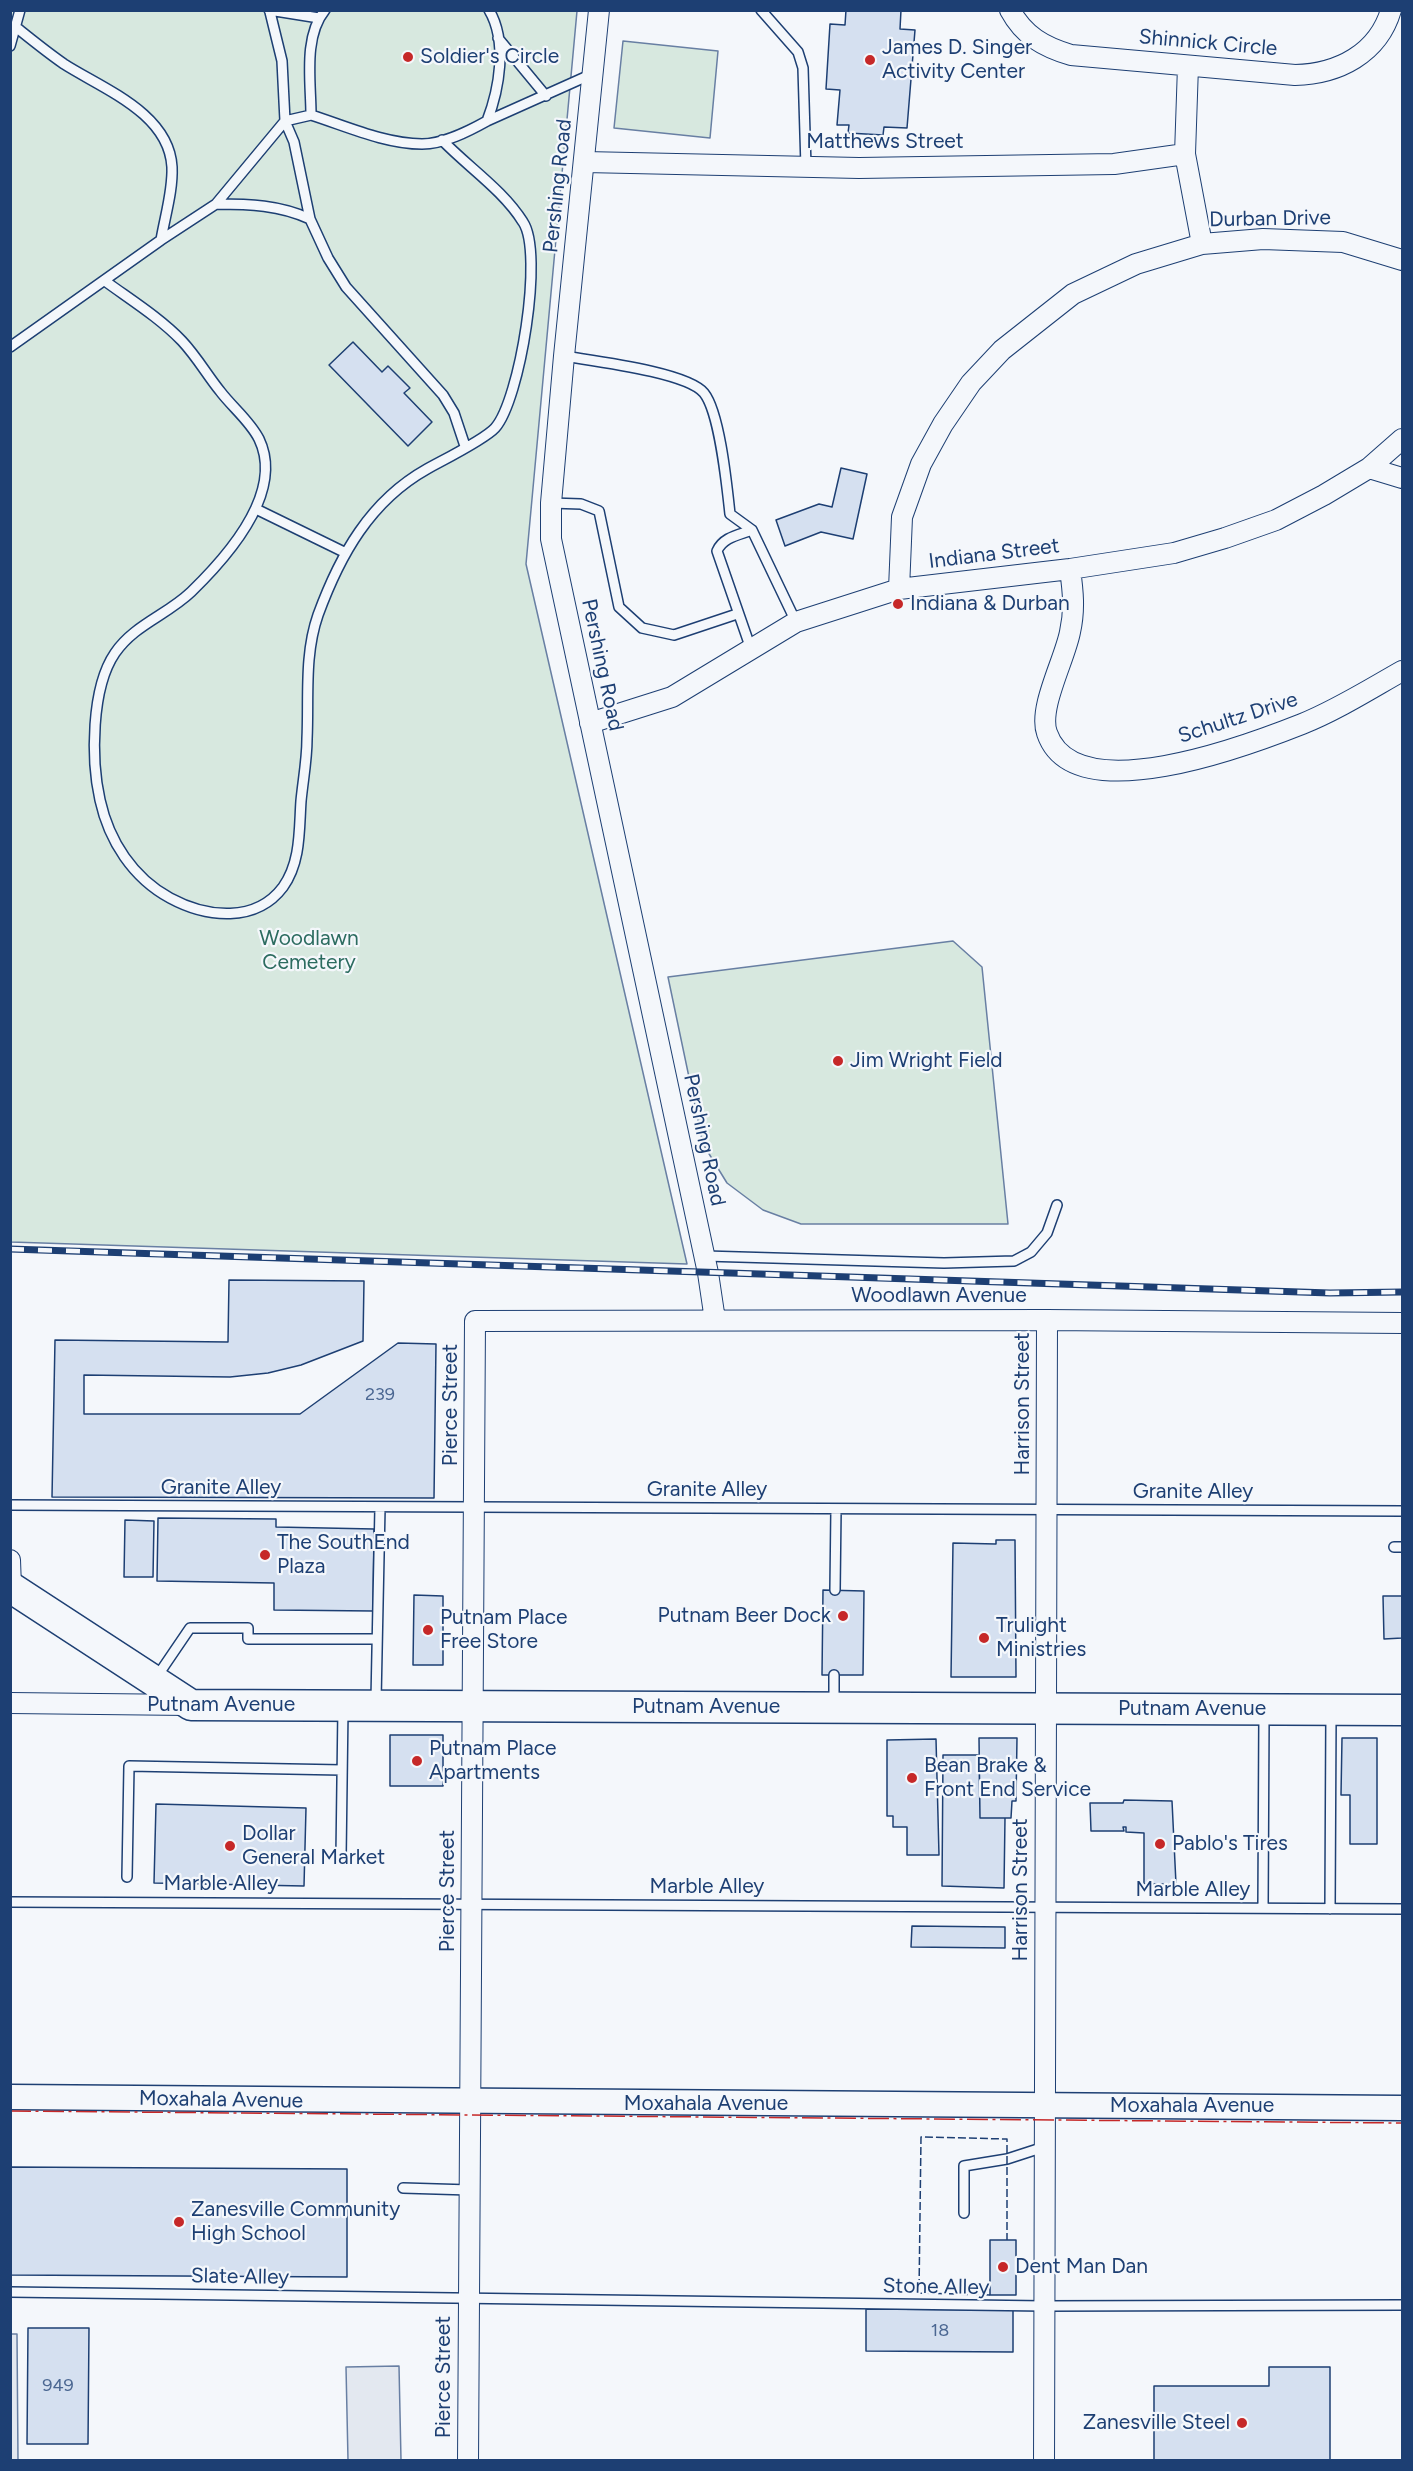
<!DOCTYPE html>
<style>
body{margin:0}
#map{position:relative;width:1413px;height:2471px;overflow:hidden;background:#f4f7fb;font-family:Figtree,sans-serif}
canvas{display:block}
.frame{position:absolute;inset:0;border:12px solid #1d3f73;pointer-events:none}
</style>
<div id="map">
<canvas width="1413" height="2471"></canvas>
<div class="frame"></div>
</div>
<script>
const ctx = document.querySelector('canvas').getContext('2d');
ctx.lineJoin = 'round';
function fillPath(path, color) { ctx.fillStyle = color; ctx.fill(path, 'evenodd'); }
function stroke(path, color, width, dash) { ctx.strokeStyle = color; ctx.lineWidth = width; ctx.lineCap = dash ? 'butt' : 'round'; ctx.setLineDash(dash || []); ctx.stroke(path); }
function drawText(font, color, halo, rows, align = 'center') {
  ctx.font = font + ' Figtree,sans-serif'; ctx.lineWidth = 4.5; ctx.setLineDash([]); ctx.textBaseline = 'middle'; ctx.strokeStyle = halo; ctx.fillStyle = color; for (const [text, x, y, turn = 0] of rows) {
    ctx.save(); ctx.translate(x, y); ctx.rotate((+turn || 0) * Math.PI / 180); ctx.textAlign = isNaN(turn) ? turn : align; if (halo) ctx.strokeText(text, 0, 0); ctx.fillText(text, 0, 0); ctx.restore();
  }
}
const green = new Path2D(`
 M11,11h566l-51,553 161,700 -676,-22z
 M623,41l95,10 -8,87 -96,-10z
 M953,941l29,26 26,257h-207l-38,-14 -36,-27 -24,-39 -35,-167z`);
fillPath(green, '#d7e8df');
stroke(green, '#687fa3', 1.5);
const parking = new Path2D(`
 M11,2334h6l1,126h-7z
 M399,2366l2,94h-53l-2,-93z`);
fillPath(parking, '#e3e8f0');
stroke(parking, '#687fa3', 1.5);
const building = new Path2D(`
 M846,10h55l-1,19 15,1 -8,98 -23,-1 -1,8 -35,-2 1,-8h-12l3,-35 -14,-1 4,-65 15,1z
 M353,342l29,30 6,-6 22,22 -6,5 28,29 -24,24 -79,-81z
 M841,468l26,6 -14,65 -32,-7 -36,14 -9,-26 43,-16 13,3z
 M229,1280l135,1 -1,60 -62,24 -33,8 -38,4 -146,-2v39h216l98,-71 38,1 -2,154 -382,-1 3,-157 173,2z
 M158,1518l118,1v8l98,2 -1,82 -99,-1v-27l-117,-2z
 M125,1520l29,1 -1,56h-29z
 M996,1540h19l1,137h-65l2,-134 43,1z
 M823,1590l41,1 -1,84h-41z
 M414,1595l29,1v69h-30z
 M1383,1596h19v42l-18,1z
 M390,1735h53v51h-53z
 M979,1738h38l-1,63h-4l-1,17h-31z
 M1342,1738h35v106h-27v-49h-9z
 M936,1739l3,116h-32v-28h-14v-11h-6v-76z
 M943,1755h36l1,63h25l-1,70 -62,-2z
 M1124,1800l48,1 4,83h-32v-51l-18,-1v-5h-3l1,4h-33l-1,-28h33z
 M156,1804l150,4 -2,78 -150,-3z
 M912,1926l93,1v21l-94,-1z
 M10,2167l337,2v108l-337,-2z
 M990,2240h26v55h-26z
 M866,2309l147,1v42l-147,-1z
 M28,2328h61l-1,116h-61z
 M1269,2367h61v93h-176v-74h115z`);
fillPath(building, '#d5e0f0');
stroke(building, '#1d3f73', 1.5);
const service = new Path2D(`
 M269,10l50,8
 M325,10c-22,27 -14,72 -14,105 35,11 74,29 111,29 22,0 47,-13 65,-23 12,-31 21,-79 2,-111
 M761,10l37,42 5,16 3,99
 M270,12l12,49 3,60 9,21 16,77 18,39 18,29 97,108 11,18 11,33
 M17,28c15,12 31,25 47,36 39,25 105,49 108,103 1,24 -7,49 -11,73
 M498,38l48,58
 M10,46l10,-36
 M487,121l105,-47
 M216,204c33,0 64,1 94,15
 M105,281c26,19 55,37 77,60 15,16 25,34 38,50 12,16 30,30 39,48 26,54 -33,119 -68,153 -24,23 -57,33 -76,61 -24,35 -24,107 -15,147 9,41 33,78 70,98 37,20 86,25 113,-11 18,-25 16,-57 18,-86 2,-21 6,-41 6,-62 2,-41 -3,-84 11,-124 22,-60 52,-114 109,-146 16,-9 57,-29 68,-41 25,-28 49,-175 28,-206 -20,-32 -55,-55 -81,-82
 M10,347l151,-107 55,-36 69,-83 26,-6
 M564,356c29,5 123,16 140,37 16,20 23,94 26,121l22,16 44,92
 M551,503l30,1 18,7 20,96 23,21 32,7 63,-21
 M256,509l90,44
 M751,649l-34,-98c6,-14 22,-16 35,-21
 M705,1256l239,7 70,-2 17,-9 16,-19 10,-28
 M10,1505l1392,6
 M1394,1547h8
 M835,1590l1,-81
 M156,1678l34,-50h58v11h129
 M376,1700l4,-193
 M834,1702v-27
 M341,1857l2,-149
 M127,1877l2,-111 213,4
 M10,1902l1392,7
 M1263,1908l1,-196
 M1330,1909l1,-197
 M403,2188l67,2
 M964,2213v-47l43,-7 37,-12
 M10,2292l1034,14 358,-1`);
const minor = new Path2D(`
 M599,10l-35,346 -13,147v36l157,734 7,47
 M1010,10c14,26 34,37 61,45l224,20c43,-1 83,-21 96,-65
 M1188,66l-3,88 17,90
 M585,162l274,6 255,-4 71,-10
 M1369,468l33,10
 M1070,569c3,22 5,41 0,63 -5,27 -32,76 -23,101 27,79 202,12 255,-9 35,-14 68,-35 100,-53
 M899,589l3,-72 19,-53 22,-40 28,-41 31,-33 71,-56 63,-30 66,-20 61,-5 80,3 59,18
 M590,723l82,-26 124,-75 103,-33 171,-20 104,-16 51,-15 51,-18 48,-25 45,-27 33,-29
 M10,1560l1,27
 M10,1703l178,2
 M468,2460l7,-1139 572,-1 355,3
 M1044,2460l3,-1140`);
const tertiary = new Path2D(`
 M10,2097l1392,11`);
const primary = new Path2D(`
 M10,1587l181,118 1211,5`);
stroke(service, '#1d3f73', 12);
stroke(minor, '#1d3f73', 22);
stroke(tertiary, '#1d3f73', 27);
stroke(primary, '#1d3f73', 33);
stroke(service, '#f4f7fb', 9);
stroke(minor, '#f4f7fb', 20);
stroke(tertiary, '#f4f7fb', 24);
stroke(primary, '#f4f7fb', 30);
const rail = new Path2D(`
 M10,1249l1320,44 72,-1`);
stroke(rail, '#1d3f73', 7);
stroke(rail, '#f4f7fb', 4.5, [14]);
stroke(new Path2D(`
 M990,2295l-71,-2 2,-156 86,2v101`), '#1d3f73', 1.5, [8, 3]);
stroke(new Path2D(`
 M10,2111l1392,12`), '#c62828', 1.5, [21, 4.5, 3, 4.5]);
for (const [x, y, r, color] of [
 [408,57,6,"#c62828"],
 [870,60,6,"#c62828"],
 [898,604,6,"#c62828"],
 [838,1061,6,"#c62828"],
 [265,1555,6,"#c62828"],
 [843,1616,6,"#c62828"],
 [428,1630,6,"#c62828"],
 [984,1638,6,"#c62828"],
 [417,1761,6,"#c62828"],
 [912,1778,6,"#c62828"],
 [1160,1844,6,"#c62828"],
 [230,1846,6,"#c62828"],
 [179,2222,6,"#c62828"],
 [1003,2267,6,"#c62828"],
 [1242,2423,6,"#c62828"]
]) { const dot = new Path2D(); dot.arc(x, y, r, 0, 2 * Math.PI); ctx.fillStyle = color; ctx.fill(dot); stroke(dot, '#f4f7fb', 2); }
drawText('18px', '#4b6792', null, [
 ["239",380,1395],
 ["18",940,2331],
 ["949",58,2386]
]);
drawText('21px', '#1d3f73', '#f4f7fb', [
 ["Shinnick Circle",1208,43,5],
 ["Matthews Street",885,142],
 ["Pershing Road",558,186,-84],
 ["Durban Drive",1270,219,-1],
 ["Indiana Street",994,554,-7],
 ["Pershing Road",602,665,78],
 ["Schultz Drive",1238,718,-18],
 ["Pershing Road",704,1140,78],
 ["Woodlawn Avenue",939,1296],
 ["Harrison Street",1023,1404,-90],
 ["Pierce Street",451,1405,-90],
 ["Granite Alley",221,1488],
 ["Granite Alley",707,1490],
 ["Granite Alley",1193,1492],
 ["Putnam Avenue",221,1705],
 ["Putnam Avenue",706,1707],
 ["Putnam Avenue",1192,1709],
 ["Marble Alley",221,1884],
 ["Marble Alley",707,1887],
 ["Harrison Street",1021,1890,-90],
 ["Marble Alley",1193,1890],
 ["Pierce Street",448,1891,-90],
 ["Moxahala Avenue",221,2100,1],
 ["Moxahala Avenue",706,2104],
 ["Moxahala Avenue",1192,2106],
 ["Slate Alley",240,2277,1],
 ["Stone Alley",936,2287,1],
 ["Pierce Street",444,2377,-90]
]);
drawText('21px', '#1d3f73', '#f4f7fb', [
 ["James D. Singer",882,48],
 ["Activity Center",882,72],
 ["Soldier's Circle",420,57],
 ["Indiana & Durban",910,604],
 ["Jim Wright Field",850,1061],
 ["The SouthEnd",277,1543],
 ["Plaza",277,1567],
 ["Putnam Beer Dock",831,1616,"right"],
 ["Putnam Place",440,1618],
 ["Free Store",440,1642],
 ["Trulight",996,1626],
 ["Ministries",996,1650],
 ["Putnam Place",429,1749],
 ["Apartments",429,1773],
 ["Bean Brake &",924,1766],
 ["Front End Service",924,1790],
 ["Dollar",242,1834],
 ["General Market",242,1858],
 ["Pablo's Tires",1172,1844],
 ["Zanesville Community",191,2210],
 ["High School",191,2234],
 ["Dent Man Dan",1015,2267],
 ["Zanesville Steel",1230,2423,"right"]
], 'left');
drawText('21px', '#2c6c60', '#f4f7fb', [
 ["Woodlawn",309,939],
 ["Cemetery",309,963]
]);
</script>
